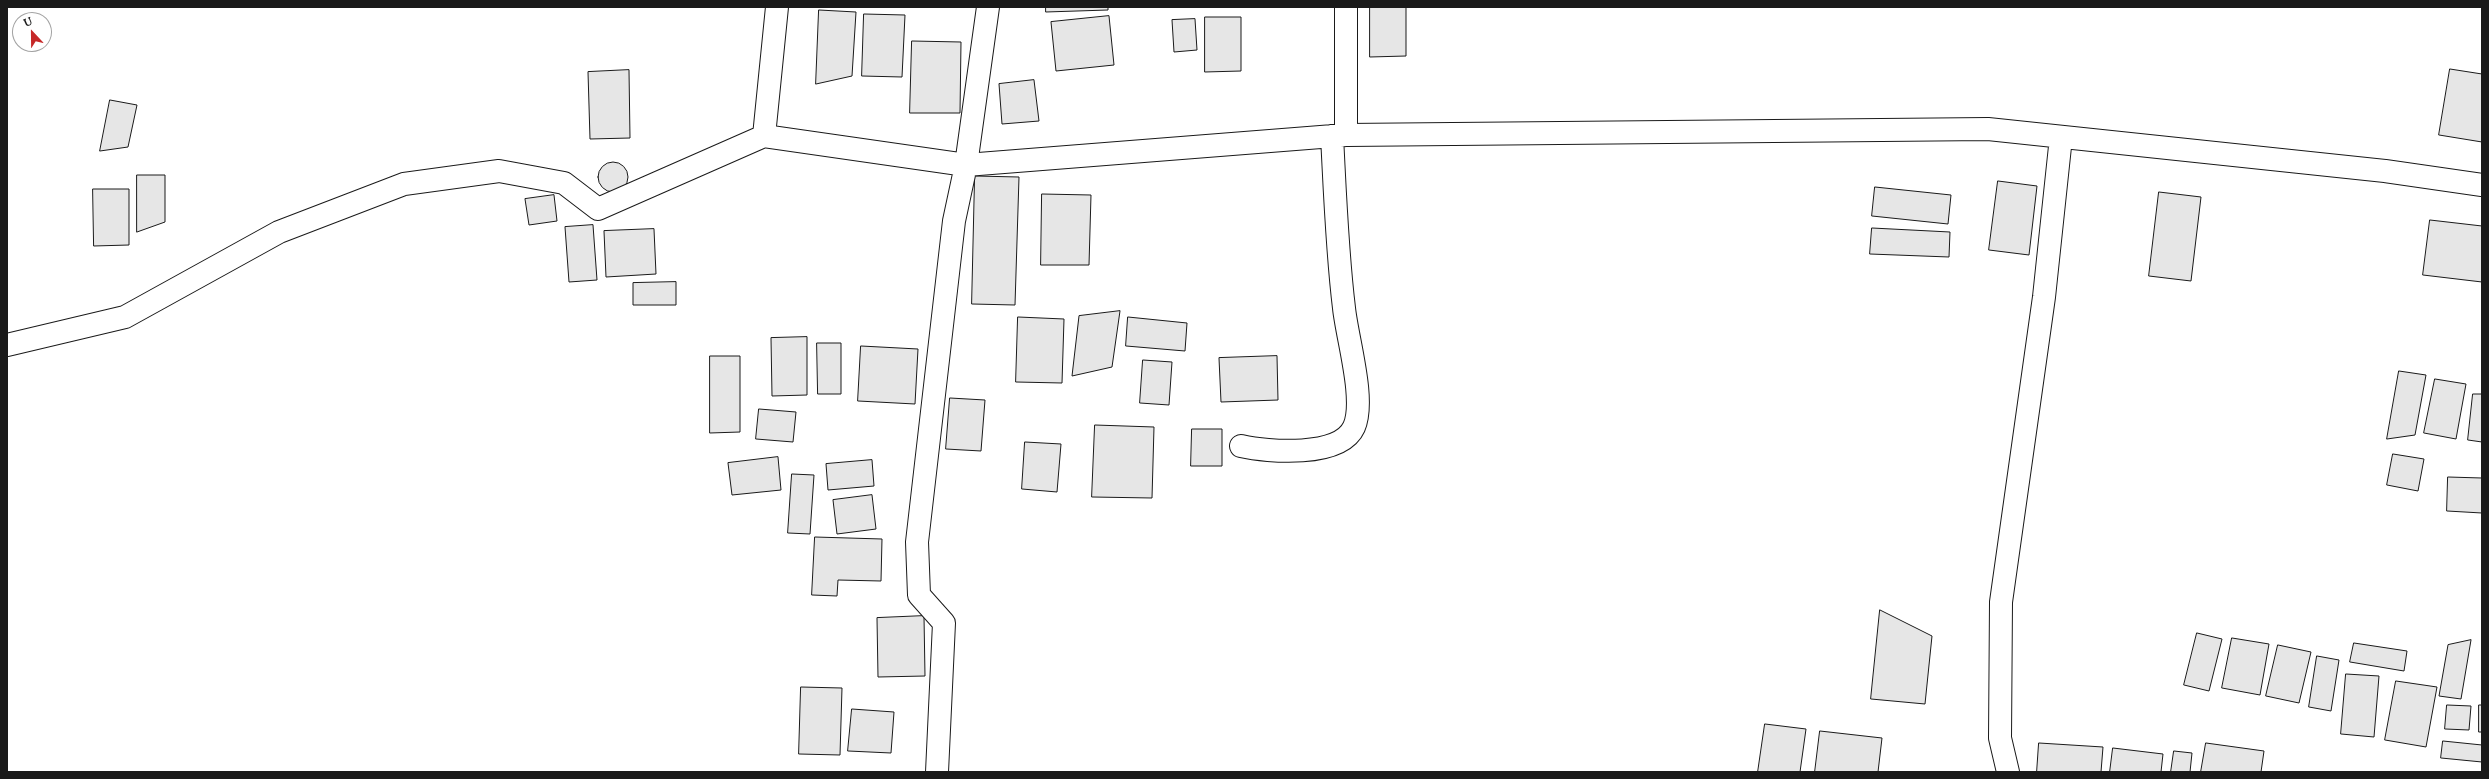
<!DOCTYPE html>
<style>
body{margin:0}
#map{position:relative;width:2489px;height:779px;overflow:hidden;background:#fff;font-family:Lora,serif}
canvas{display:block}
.frame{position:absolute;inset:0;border:8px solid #1a1a1a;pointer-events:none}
.north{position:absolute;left:12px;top:12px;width:40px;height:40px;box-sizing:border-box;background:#fff;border:1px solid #a3a3a3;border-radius:50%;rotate:338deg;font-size:11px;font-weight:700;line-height:16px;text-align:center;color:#1a1a1a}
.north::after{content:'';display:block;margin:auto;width:14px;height:18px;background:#c62828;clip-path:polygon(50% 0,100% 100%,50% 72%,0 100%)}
</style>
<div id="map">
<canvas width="2489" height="779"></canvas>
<div class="frame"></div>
<div class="north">U</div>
</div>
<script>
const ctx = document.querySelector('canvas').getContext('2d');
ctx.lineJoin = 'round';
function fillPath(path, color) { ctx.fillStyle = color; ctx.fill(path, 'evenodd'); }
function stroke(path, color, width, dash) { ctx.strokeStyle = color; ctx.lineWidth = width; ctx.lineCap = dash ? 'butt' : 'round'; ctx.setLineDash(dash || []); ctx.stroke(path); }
const building = new Path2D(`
 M1046,7h62v3l-62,2z
 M1370,7h36v49l-36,1z
 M819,10l37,2 -4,64 -36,8z
 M864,14l41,1 -3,62 -40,-1z
 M1109,16l5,49 -58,6 -5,-49z
 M1205,17h36v54l-36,1z
 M1195,19l2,31 -23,2 -2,-32z
 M912,41l49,1 -1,71h-50z
 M2450,69l32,5v68l-43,-7z
 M629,70l1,68 -40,1 -2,-67z
 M1034,80l5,41 -37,3 -3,-40z
 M110,100l27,5 -9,42 -28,4z
 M598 177a15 15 0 1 1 30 0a15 15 0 1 1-30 0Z
 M137,175h28v47l-28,10z
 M975,176l44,1 -4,128 -43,-1z
 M1998,181l39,5 -8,69 -40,-5z
 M1875,187l76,8 -3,29 -76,-8z
 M93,189h36v56l-35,1z
 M2159,192l42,5 -10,84 -42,-5z
 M1042,194l49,1 -2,70h-48z
 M554,195l3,26 -28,4 -4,-26z
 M2430,220l52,6v56l-59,-7z
 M593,225l4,55 -28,2 -4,-55z
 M1872,228l78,4 -1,25 -79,-3z
 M654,229l2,45 -50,3 -2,-46z
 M676,282v23h-43v-22z
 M1120,311l-8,56 -40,9 7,-60z
 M1018,317l46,2 -2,64 -46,-1z
 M1128,317l59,6 -2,28 -59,-5z
 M807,337v58l-35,1 -1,-58z
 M817,343h24v51h-23z
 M861,346l57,3 -3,55 -57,-3z
 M710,356h30v76l-30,1z
 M1277,356l1,44 -57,2 -2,-44z
 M1143,360l29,2 -3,43 -29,-2z
 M2399,371l27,4 -11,60 -28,4z
 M2435,379l31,5 -10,55 -32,-6z
 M2473,394h9v48l-14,-2z
 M950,398l35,2 -4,51 -35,-2z
 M759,409l37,3 -3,30 -37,-3z
 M1095,425l59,2 -2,71 -60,-1z
 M1192,429h30v37h-31z
 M1025,442l36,2 -4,48 -35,-3z
 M2393,454l31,5 -6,32 -31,-6z
 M778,457l3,33 -49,5 -4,-32z
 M872,460l2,26 -46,4 -2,-26z
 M792,474l22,1 -4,59 -22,-1z
 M2448,477l34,1v35l-35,-2z
 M872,495l4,34 -39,5 -4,-34z
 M815,537l67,2 -1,42 -43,-1 -1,16 -25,-1z
 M1880,610l52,26 -7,68 -54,-5z
 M924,616l1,60 -47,1 -1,-59z
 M2197,633l25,6 -13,52 -25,-6z
 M2232,638l37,6 -9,51 -38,-7z
 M2471,640l-10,59 -22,-3 9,-51z
 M2354,643l53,8 -3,20 -54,-9z
 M2278,645l33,7 -12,51 -33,-7z
 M2317,656l22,4 -8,51 -22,-4z
 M2346,674l33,2 -5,61 -33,-3z
 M2396,681l41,6 -11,60 -41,-7z
 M801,687l41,1 -2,67 -41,-1z
 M2447,705l24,1 -2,24 -24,-1z
 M2479,705h3v27h-3z
 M852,709l42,3 -3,41 -43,-2z
 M1765,724l41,5 -6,43h-42z
 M1820,731l62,7 -4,34h-63z
 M2443,741l39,4v17l-41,-4z
 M2039,743l64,4 -2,25h-64z
 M2206,743l58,8 -3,21h-60z
 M2113,748l50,6 -2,18h-51z
 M2174,751l18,2 -2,19h-19z`);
fillPath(building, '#e6e6e6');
stroke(building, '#1a1a1a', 1);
const minor = new Path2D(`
 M1346,135v-128
 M764,136l13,-129
 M7,345l118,-28 154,-85 125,-48 95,-13 65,12 34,26 166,-73 202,29 380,-30 642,-6 397,42 97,14
 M1241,446c27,6 99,12 113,-19 12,-27 -7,-89 -10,-119 -7,-57 -9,-115 -12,-172
 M937,772l7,-149 -25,-28 -2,-53 37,-321 12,-56 22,-158
 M2008,772l-8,-34 1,-136 43,-305 17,-160`);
stroke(minor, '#1a1a1a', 24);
stroke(minor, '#fff', 22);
</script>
